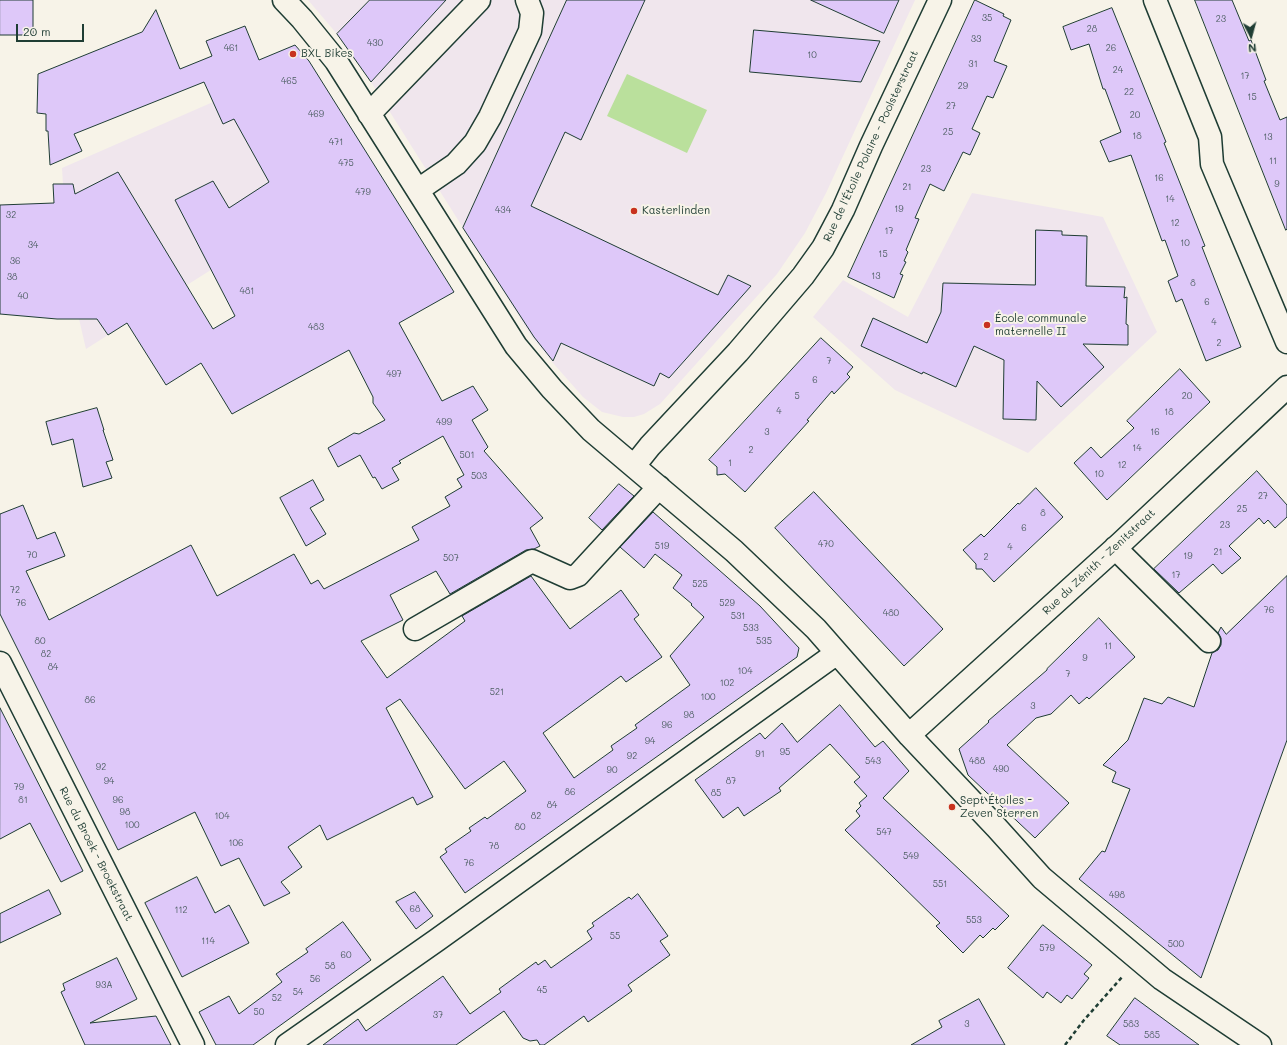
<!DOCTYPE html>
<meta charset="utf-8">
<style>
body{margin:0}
#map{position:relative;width:1287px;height:1045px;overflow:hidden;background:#f7f3e8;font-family:Mali,sans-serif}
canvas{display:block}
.north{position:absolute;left:1231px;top:16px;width:40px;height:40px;-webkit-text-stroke:3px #f7f3e8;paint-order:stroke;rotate:174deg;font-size:11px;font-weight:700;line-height:16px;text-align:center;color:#1f3d34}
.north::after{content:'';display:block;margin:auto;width:14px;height:18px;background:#1f3d34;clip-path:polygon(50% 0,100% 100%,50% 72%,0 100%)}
.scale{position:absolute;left:16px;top:24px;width:68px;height:18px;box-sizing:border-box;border:2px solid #1f3d34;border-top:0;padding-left:5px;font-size:12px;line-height:14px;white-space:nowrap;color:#1f3d34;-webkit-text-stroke:3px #f7f3e8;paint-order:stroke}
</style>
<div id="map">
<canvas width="1287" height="1045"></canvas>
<div class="north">N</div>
<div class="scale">20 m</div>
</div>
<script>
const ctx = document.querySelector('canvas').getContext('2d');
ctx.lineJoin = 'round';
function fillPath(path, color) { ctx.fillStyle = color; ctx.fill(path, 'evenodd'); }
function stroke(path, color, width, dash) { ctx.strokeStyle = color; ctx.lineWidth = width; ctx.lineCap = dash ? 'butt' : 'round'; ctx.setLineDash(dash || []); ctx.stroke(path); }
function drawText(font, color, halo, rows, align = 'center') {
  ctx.font = font + ' Mali,sans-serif'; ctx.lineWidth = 4; ctx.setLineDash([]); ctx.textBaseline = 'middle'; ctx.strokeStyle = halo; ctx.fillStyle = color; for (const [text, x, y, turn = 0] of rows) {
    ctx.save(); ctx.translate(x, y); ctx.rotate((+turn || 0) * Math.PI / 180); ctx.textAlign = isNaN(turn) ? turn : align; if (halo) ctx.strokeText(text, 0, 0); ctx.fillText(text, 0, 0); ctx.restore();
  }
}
fillPath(new Path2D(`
 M308,0h607l-89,193 -21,40 -28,41 -117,130 -16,10 -10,3h-11l-21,-5 -19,-15 -30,-34 -21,-26 -168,-266 -27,-37z
 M320,79l11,16 -85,46 10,18 86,-47 33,54 -289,183 -7,-30 1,-117 -6,-10 -1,-8h-10l-1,-16 151,-66 27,14z
 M972,193l131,24 54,115 -129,121 -133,-63 -82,-73 30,-37 65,37z`), '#f0e6ed');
fillPath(new Path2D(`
 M627,74l80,36 -20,43 -80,-37z`), '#bae09c');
const building = new Path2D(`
 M0,0h33v35h-33z
 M370,0h76l-75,82 -34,-48z
 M567,0h78l-64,140 -16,-8 -34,74 187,89 10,-20 23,11 -82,92 -9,-5 -6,13 -93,-43 -8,18 -19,-24 -71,-109z
 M811,0h88l-15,33z
 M975,0l29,14 -1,2 8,4 -17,41 13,5 -14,32 -6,-2 -15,33 8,4 -10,22 -7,-3 -19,39 -14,-7 -15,34 4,1 -13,31 2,2 -4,9 2,1 -6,12 3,1 -9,23 -46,-21z
 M1195,0h37l17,41 2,-1 15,40 -2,1 16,39 7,-3v112l-1,1z
 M1112,8l54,134 -2,1 41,103 -3,1 39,100 -35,14 -24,-62 -6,3 -8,-21 10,-5 -13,-36 -3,1 -31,-86 -22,7 -9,-21 21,-9 -16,-43h-2l-14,-45 -18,6 -8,-23z
 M156,10l24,59 32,-13 -6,-15 39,-15 14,34 36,-15 14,16 145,231 -55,31 43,78 31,-15 15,24 -16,10 16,27 -4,4 59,67 -13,10 10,18 -6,3 -8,1 -76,44 -14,-23 -46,24 13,25 -42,21 26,37 78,-57 -3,-5 69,-40 39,53 51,-39 18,25 -5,4 28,38 -36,25 -5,-6 -78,57 31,45 39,-28 -2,-4 26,-18 -2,-3 55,-40 -20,-29 34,-39 -13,-12 1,-1 -19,-16 9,-13 -27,-21 -11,14 -24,-21 33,-35 107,94 39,42 -2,9 -332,236 -25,-36 7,-5 -2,-3 26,-18 -2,-3 16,-11 2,2 39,-28 -22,-30 -39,28 -65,-90 -14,9 47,89 -16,8 -4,-8 -86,43 -7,-15 -32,22 14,20 -21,15 9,11 -26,13 -25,-48 -18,8 -26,-54 -77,38 -118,-236v-100l23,-9 14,34 18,-7 10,24 -39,15 23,49 142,-75 26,51 77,-42 17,30 7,-4 6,9 95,-49 -7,-13 38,-21 -5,-9 17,-10 -5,-8 7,-4 -21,-39 -44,25 2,2 -9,5 7,12 -17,9 -7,-12 -2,1 -13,-23 -22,12 -10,-19 26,-15 5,1 26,-14 -12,-17v-6l-24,-47 -117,64 -31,-51 -35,22 -39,-62 -19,12 -11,-16h-40l-57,-5v-109l54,-2 -1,-19h20l2,10 43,-22 95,157 22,-13 -60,-116 38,-19 16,27 40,-26 -35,-63 -11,5 -19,-42 -130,52 8,17 -32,14 -2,-34h-2v-17l-9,-1 1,-39 104,-42z
 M754,30l126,11 -19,41 -111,-10z
 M1036,230l26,1v4l25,1 -1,50 39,1 -1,11 3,-1 -1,27 2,1v20l-45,-1 21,23 -43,40 -24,-26 -1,39 -33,-1 1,-59 -30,-14 -18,41 -33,-15 -1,2 -61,-28 12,-28 54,25 14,-31 2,-29 92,2z
 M821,338l32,29 -6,7 3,3 -16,17 -2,-3 -25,29 2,1 -64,71 -20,-18 -8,1v-8l-8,-7z
 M1180,369l30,33 -103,98 -33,-37 17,-16 10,11 33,-30 -7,-7z
 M97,408l7,22h-1l10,30 -7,2 6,16 -29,9 -10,-48 -21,6 -6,-23z
 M1257,471l30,34v12l-12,11 -7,-8 -4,4 -5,-6 -30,28 12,12 -19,16 -9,-10 -34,29 -25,-24z
 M313,480l11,20 -14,8 16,26 -20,12 -26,-48z
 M619,484l15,12 -32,34 -13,-12z
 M1036,488l27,29 -69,65 -12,-13h-6v-5l-13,-14 18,-16 3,3 34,-34 1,1z
 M814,492l129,137 -39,37 -129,-138z
 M1287,576v164l-86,238 -122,-99 23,-28 3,1 25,-63 -18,-7 4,-10 -13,-7 25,-25 16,-42 18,6 6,-7 26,10 18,-54 6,-3 3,-5v-7l-3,-5 3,-6 5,7z
 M1099,618l36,39 -46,42 -2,-2 -8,7 -8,-9 -20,19 -15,4 -29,27 62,58 -34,35 -67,-63 -9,-26 30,-27 -1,-1 59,-51v-1z
 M840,705l35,42 8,-6 26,30 -26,27 126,118 -14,14 -2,-2 -10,10 -3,-3 -17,18 -27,-27 4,-3 -95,-93 15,-14 -4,-5 5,-5 -2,-3 8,-7 -13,-14 6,-5 -30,-33 -51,44 2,3 -37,25 -6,-9 -15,11 -28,-38 65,-47 5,6 17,-16 15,19z
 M0,708l83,163 -22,11 -31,-59 -30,16z
 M197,877l18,36 14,-8 20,38 -67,34 -37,-74z
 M49,890l12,24 -61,29v-29z
 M415,892l18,24 -17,13 -20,-27z
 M638,894l30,42 -8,5 10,14 -42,30 4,6 -44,31 -4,-6 -40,29h-4l-3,-5 -7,1 -7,-3 -19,-27 -48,34h-133l35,-26 8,12 77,-55 27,38 31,-22 -2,-3 37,-27 2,3 7,-5 6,8 41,-29 -5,-8 7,-5 -2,-3 37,-26 2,2z
 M343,922l28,38 -118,85h-37l-17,-33 30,-16 10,18 43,-32 -6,-8 32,-22 -2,-3z
 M1043,925l49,40 -8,9 5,4 -17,21 -5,-4 -6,8 -14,-11 -4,6 -35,-30z
 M117,958l20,41 -47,24 66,-7 15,29h-86l-24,-53 4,-2 -2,-6z
 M1135,998l38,28 26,19h-79l-13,-9z
 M979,999l26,46h-94l31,-18 -3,-6z`);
fillPath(building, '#dec8f9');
stroke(building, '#1f3d34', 1);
const minor = new Path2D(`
 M284,0l18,19 34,42 180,285 36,43 39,41 143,121 82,78 93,106 87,92 46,51 120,101 98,66
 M1155,0l55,137 2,27 75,178
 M369,114l110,-114
 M418,190l38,-26 19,-21 15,-26 40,-86 2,-18 -5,-13
 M634,466l16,-20 88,-94 65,-76 20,-28 20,-38 28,-64 69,-146
 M1115,548l94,93
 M415,629l117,-68 38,17 8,-3 81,-88
 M0,663l193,382
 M909,735l212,-192 166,-156
 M287,1045l150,-105 400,-287`);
stroke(minor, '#1f3d34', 25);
stroke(new Path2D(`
 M1065,1045l19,-25 39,-44`), '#1f3d34', 2.5, [4, 3]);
stroke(minor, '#f7f3e8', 22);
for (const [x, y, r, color] of [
 [293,54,4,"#c8321e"],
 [634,211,4,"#c8321e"],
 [987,325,4,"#c8321e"],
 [952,807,4,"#c8321e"]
]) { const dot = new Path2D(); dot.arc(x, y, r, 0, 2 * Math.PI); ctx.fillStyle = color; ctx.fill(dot); stroke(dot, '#f7f3e8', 1.5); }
drawText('9px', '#4f6065', null, [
 ["35",987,18],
 ["23",1221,19],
 ["28",1092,29],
 ["33",976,39],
 ["430",375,43],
 ["461",231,48],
 ["26",1111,48],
 ["10",812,55],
 ["31",973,64],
 ["24",1118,70],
 ["17",1245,76],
 ["465",289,81],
 ["29",963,86],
 ["22",1129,92],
 ["15",1252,97],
 ["27",951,106],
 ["469",316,114],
 ["20",1135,115],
 ["25",948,132],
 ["18",1137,136],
 ["13",1268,137],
 ["471",336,142],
 ["11",1273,161],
 ["475",346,163],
 ["23",926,169],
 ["16",1159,178],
 ["9",1277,184],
 ["21",907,187],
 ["479",363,192],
 ["14",1170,199],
 ["19",899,209],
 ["434",503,210],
 ["32",11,215],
 ["12",1175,223],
 ["17",889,231],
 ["10",1185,243],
 ["34",33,245],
 ["15",883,254],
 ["36",15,261],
 ["13",876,276],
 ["38",12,277],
 ["8",1193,283],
 ["481",247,291],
 ["40",23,296],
 ["6",1207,302],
 ["4",1214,322],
 ["483",316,327],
 ["2",1219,343],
 ["7",829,361],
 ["497",394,374],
 ["6",815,380],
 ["5",797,396],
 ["20",1187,396],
 ["4",779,411],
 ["18",1169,412],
 ["499",444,422],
 ["3",767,432],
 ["16",1155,432],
 ["14",1137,448],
 ["2",751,450],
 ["501",467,455],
 ["1",730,463],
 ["12",1122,465],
 ["10",1099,474],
 ["503",479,476],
 ["27",1263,496],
 ["25",1242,509],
 ["8",1043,513],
 ["23",1225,525],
 ["6",1024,528],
 ["470",826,544],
 ["519",662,546],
 ["4",1010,547],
 ["21",1218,552],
 ["70",32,555],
 ["19",1188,556],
 ["2",986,557],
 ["507",451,558],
 ["17",1176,575],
 ["525",700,584],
 ["72",15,590],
 ["76",21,603],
 ["529",727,603],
 ["76",1269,610],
 ["480",891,613],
 ["531",738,616],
 ["533",751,628],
 ["80",40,641],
 ["535",764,641],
 ["11",1108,646],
 ["82",46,654],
 ["9",1085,658],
 ["84",53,667],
 ["104",745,671],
 ["7",1068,674],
 ["102",727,683],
 ["521",497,692],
 ["100",708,697],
 ["86",90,700],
 ["3",1033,706],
 ["98",689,715],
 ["96",667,725],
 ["94",650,741],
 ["95",785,752],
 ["91",760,754],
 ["92",632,756],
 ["543",873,761],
 ["488",977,761],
 ["92",101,767],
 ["490",1001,769],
 ["90",612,770],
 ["94",109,781],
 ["87",731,781],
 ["79",19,787],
 ["86",570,792],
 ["85",716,793],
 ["81",23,800],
 ["96",118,800],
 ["84",552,805],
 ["98",125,812],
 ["104",222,816],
 ["82",536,816],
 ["100",132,825],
 ["80",520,827],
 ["547",884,832],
 ["106",236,843],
 ["78",494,846],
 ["549",911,856],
 ["76",469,863],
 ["551",940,884],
 ["498",1117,895],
 ["68",415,909],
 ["112",181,910],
 ["553",974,920],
 ["55",615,936],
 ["114",208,941],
 ["500",1176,944],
 ["579",1047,948],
 ["60",346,955],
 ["58",330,966],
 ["56",315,979],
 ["93A",104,985],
 ["45",542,990],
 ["54",298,992],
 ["52",277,998],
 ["50",259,1012],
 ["37",438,1015],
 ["3",967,1024],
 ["583",1131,1024],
 ["585",1152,1035]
]);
drawText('11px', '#1f3d34', '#f7f3e8', [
 ["BXL Bikes",301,54],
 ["Kasterlinden",642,211],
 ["École communale",995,319],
 ["maternelle II",995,332],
 ["Sept Étoiles -",960,801],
 ["Zeven Sterren",960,814]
], 'left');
drawText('11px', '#1f3d34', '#f7f3e8', [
 ["Rue de l'Étoile Polaire - Poolsterstraat",871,146,-65],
 ["Rue du Zénith - Zenitstraat",1099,562,-43],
 ["Rue du Broek - Broekstraat",96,854,63]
]);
</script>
